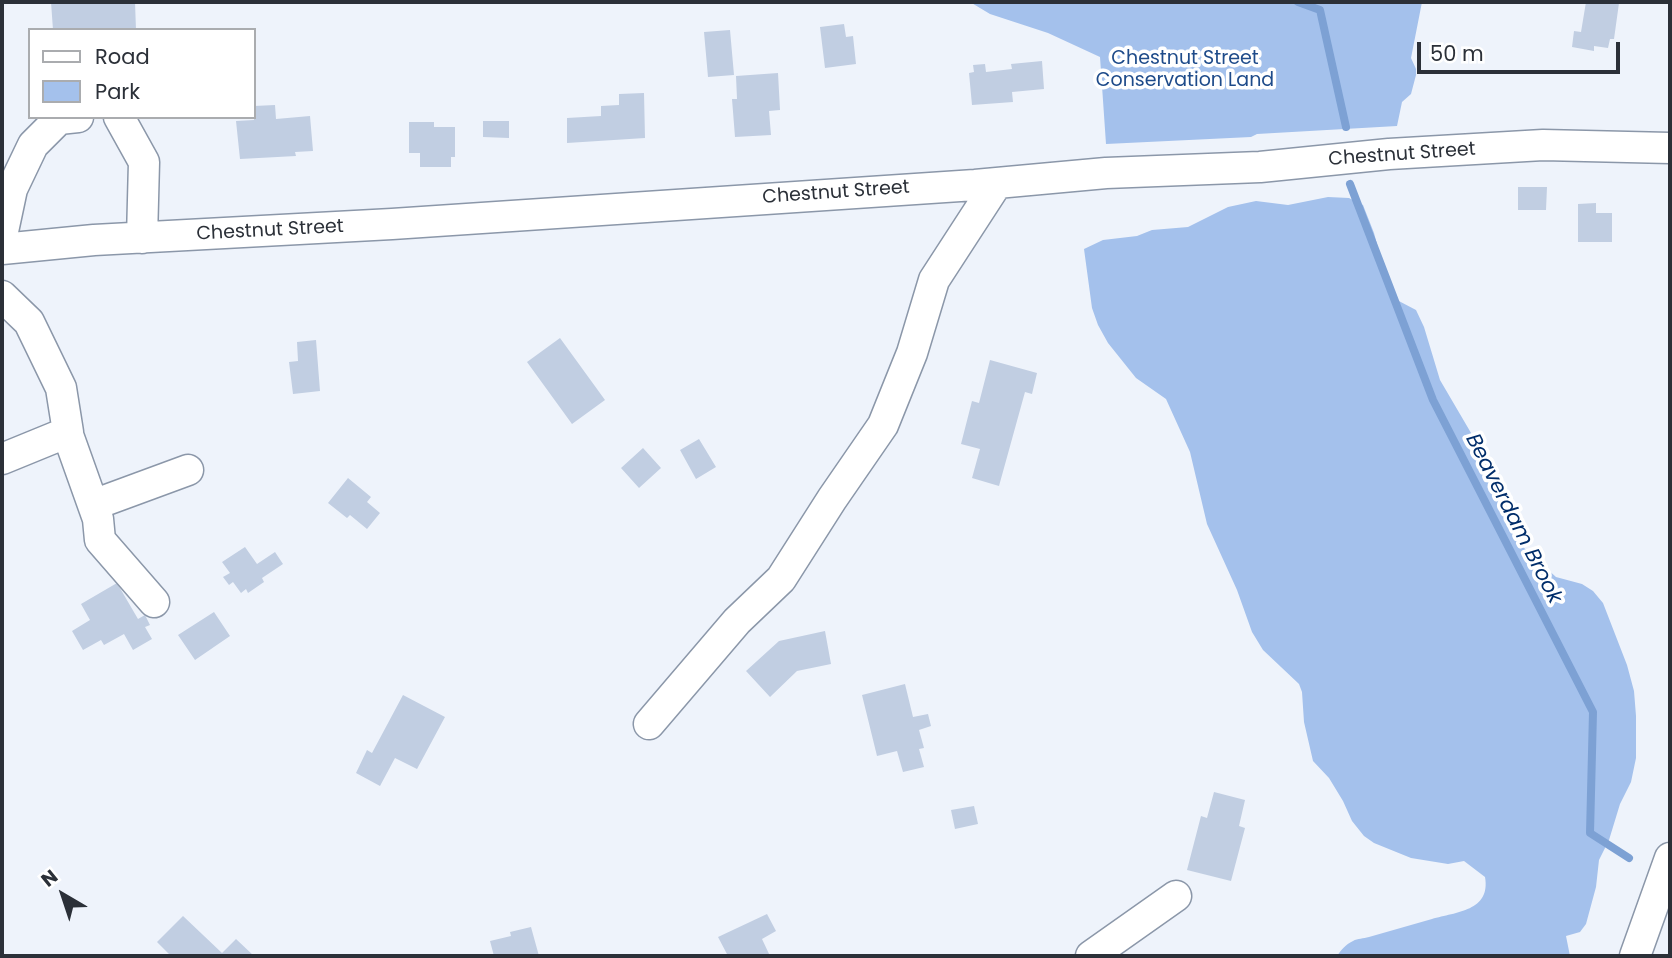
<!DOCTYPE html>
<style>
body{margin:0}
#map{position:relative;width:1672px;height:958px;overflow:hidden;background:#eef3fb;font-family:Poppins,sans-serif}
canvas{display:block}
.frame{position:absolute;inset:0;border:4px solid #2b3038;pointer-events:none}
.legend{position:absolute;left:28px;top:28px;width:228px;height:91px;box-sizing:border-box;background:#fff;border:2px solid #aaacaf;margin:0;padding:9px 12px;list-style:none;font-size:21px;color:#2b3038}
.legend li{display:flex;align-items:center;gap:14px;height:35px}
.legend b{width:35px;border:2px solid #aaacaf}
.north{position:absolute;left:28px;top:860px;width:70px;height:70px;-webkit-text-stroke:5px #fff;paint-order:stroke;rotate:321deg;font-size:19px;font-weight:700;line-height:28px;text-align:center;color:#2b3038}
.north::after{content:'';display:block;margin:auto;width:24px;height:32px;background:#2b3038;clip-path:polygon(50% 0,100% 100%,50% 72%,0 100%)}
.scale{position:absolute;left:1417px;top:42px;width:203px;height:32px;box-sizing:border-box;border:4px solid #2b3038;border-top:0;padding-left:9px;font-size:21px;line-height:24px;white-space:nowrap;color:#2b3038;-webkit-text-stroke:5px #fff;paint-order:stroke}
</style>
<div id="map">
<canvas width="1672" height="958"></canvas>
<div class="frame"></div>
<ul class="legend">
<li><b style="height:9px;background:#fff"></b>Road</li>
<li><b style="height:19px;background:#a4c1ec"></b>Park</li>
</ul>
<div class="north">N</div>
<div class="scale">50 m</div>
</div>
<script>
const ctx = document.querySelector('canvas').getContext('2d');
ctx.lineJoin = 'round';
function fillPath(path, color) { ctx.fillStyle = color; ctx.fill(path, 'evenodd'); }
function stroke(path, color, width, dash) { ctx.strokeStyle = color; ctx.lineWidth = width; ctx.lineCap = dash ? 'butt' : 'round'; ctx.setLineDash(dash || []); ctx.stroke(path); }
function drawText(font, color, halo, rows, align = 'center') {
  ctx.font = font + ' Poppins,sans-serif'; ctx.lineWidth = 7; ctx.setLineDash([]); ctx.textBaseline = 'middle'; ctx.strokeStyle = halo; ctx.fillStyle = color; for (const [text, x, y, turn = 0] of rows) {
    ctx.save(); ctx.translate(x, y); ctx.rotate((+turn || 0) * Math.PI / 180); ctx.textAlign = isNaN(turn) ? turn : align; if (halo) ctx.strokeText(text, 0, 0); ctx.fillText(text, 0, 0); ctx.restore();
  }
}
fillPath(new Path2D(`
 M970,2h452l-11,56 5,11v6l-5,19 -9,8 -5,24 -140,8 -6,3 -145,7 -6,-87 -52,-24 -58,-19z
 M1328,197l21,1 14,7 11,28 15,55 6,11 21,11 8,17 16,53 58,99 17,51 8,17 33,30 26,7 11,7 10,12 24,62 7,26 2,25v42l-5,24 -11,22 -11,36 -10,20 -3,27 -10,37 -6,8 -14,4 4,20h-233c5,-7 8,-11 16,-15 5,-3 10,-2 16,-4 21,-6 42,-12 63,-18 24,-7 59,-8 53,-42l-21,-16 -16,3 -37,-6 -37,-15 -10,-7 -12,-15 -9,-20 -14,-23 -16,-17 -9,-39 -2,-30 -3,-8 -36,-34 -11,-18 -15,-42 -30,-66 -17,-72 -24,-53 -30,-21 -28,-35 -10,-18 -6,-17 -8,-59 19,-9 34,-4 15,-6 36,-3 40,-20 28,-6 32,4z`), '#a4c1ec');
stroke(new Path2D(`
 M1298,2l22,8 26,117
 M1350,184l83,216 160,312 -3,121 39,25`), '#7da1d4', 8);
fillPath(new Path2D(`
 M51,2h84l1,28h-83z
 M1586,2l33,1 -5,36h-4l-2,9 -14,-2v5l-22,-4 2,-16 7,1z
 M844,24l2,13 7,-1 3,28 -31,4 -5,-41z
 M730,30l4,45 -26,2 -4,-45z
 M1042,61l2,28 -32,3 1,10 -41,3 -3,-32 5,-1 -1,-7 12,-1 1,8 26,-3 -1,-5z
 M778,73l2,37 -11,1 2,24 -36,2 -3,-38h5l-1,-23z
 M644,93l1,45 -78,5v-25l34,-2v-10l18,-1v-11z
 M275,105l1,14 34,-3 3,35 -18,1 1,4 -56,3 -4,-38 18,-1v-14z
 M483,121h26v17l-26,-1z
 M409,122h25v5h21v30h-4v10h-31v-14h-11z
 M1518,187h29l-1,23h-28z
 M1596,203v10h16v29h-34v-38z
 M560,338l45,62 -33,24 -45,-62z
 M316,340l4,51 -27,3 -4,-32 9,-1 -1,-19z
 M990,360l47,13 -5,21 -7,-2 -26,94 -27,-8 8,-29 -19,-5 11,-43 7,2z
 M699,439l17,28 -20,12 -16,-29z
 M643,448l18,20 -22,20 -18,-20z
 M348,478l23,19 -4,5 13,11 -13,16 -17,-14 -3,3 -19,-15z
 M245,547l12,17 18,-12 8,12 -21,14 2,4 -16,11 -2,-4 -5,4 -8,-11 -4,3 -6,-8 7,-4 -8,-11z
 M117,583l21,36 7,-4 5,10 -5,2 7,12 -19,11 -9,-16 -20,11 -3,-5 -18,10 -11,-19 18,-11 -9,-16z
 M214,612l16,24 -35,24 -17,-25z
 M825,631l6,33 -34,7 -27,26 -24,-26 33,-30z
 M905,684l8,33 15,-3 3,12 -12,4 5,18 -5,1 5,18 -21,5 -6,-21 -20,5 -15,-61z
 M403,695l42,22 -28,52 -22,-11 -15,28 -24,-13 11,-23 5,3z
 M1214,792l31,8 -6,26 6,2 -14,53 -44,-11 14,-54 6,2z
 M974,806l4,18 -23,5 -4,-19z
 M767,914l9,17 -14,8 8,17h-42l-10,-19z
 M183,916l39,37 14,-14 18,17h-83l-14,-14z
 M531,927l8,29h-45l-4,-15 21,-5 -1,-4z`), '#c1cee2');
const minor = new Path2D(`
 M119,117l25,45 -2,76
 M2,236l10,-47 21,-44 26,-26 19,-2
 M2,249l92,-9 298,-16 583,-39 131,-12 154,-6 129,-13 154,-9 127,3
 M2,296l27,26 32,66 7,44 -66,27
 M67,432l31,87 2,21 54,62
 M93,505l95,-35
 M649,724l88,-103 44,-42 51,-80 51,-74 29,-72 22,-73 63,-97
 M1091,956l85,-60
 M1635,956l35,-98`);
stroke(minor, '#8b97a9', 33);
stroke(minor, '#fff', 30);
drawText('19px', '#1e4b8a', '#fff', [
 ["Chestnut Street",1185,59],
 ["Conservation Land",1185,81]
]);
drawText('19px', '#2b3038', '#fff', [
 ["Chestnut Street",1402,155,-4],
 ["Chestnut Street",836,193,-4],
 ["Chestnut Street",270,231,-3]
]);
drawText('italic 21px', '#002d6a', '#fff', [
 ["Beaverdam Brook",1513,519,63]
]);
</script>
